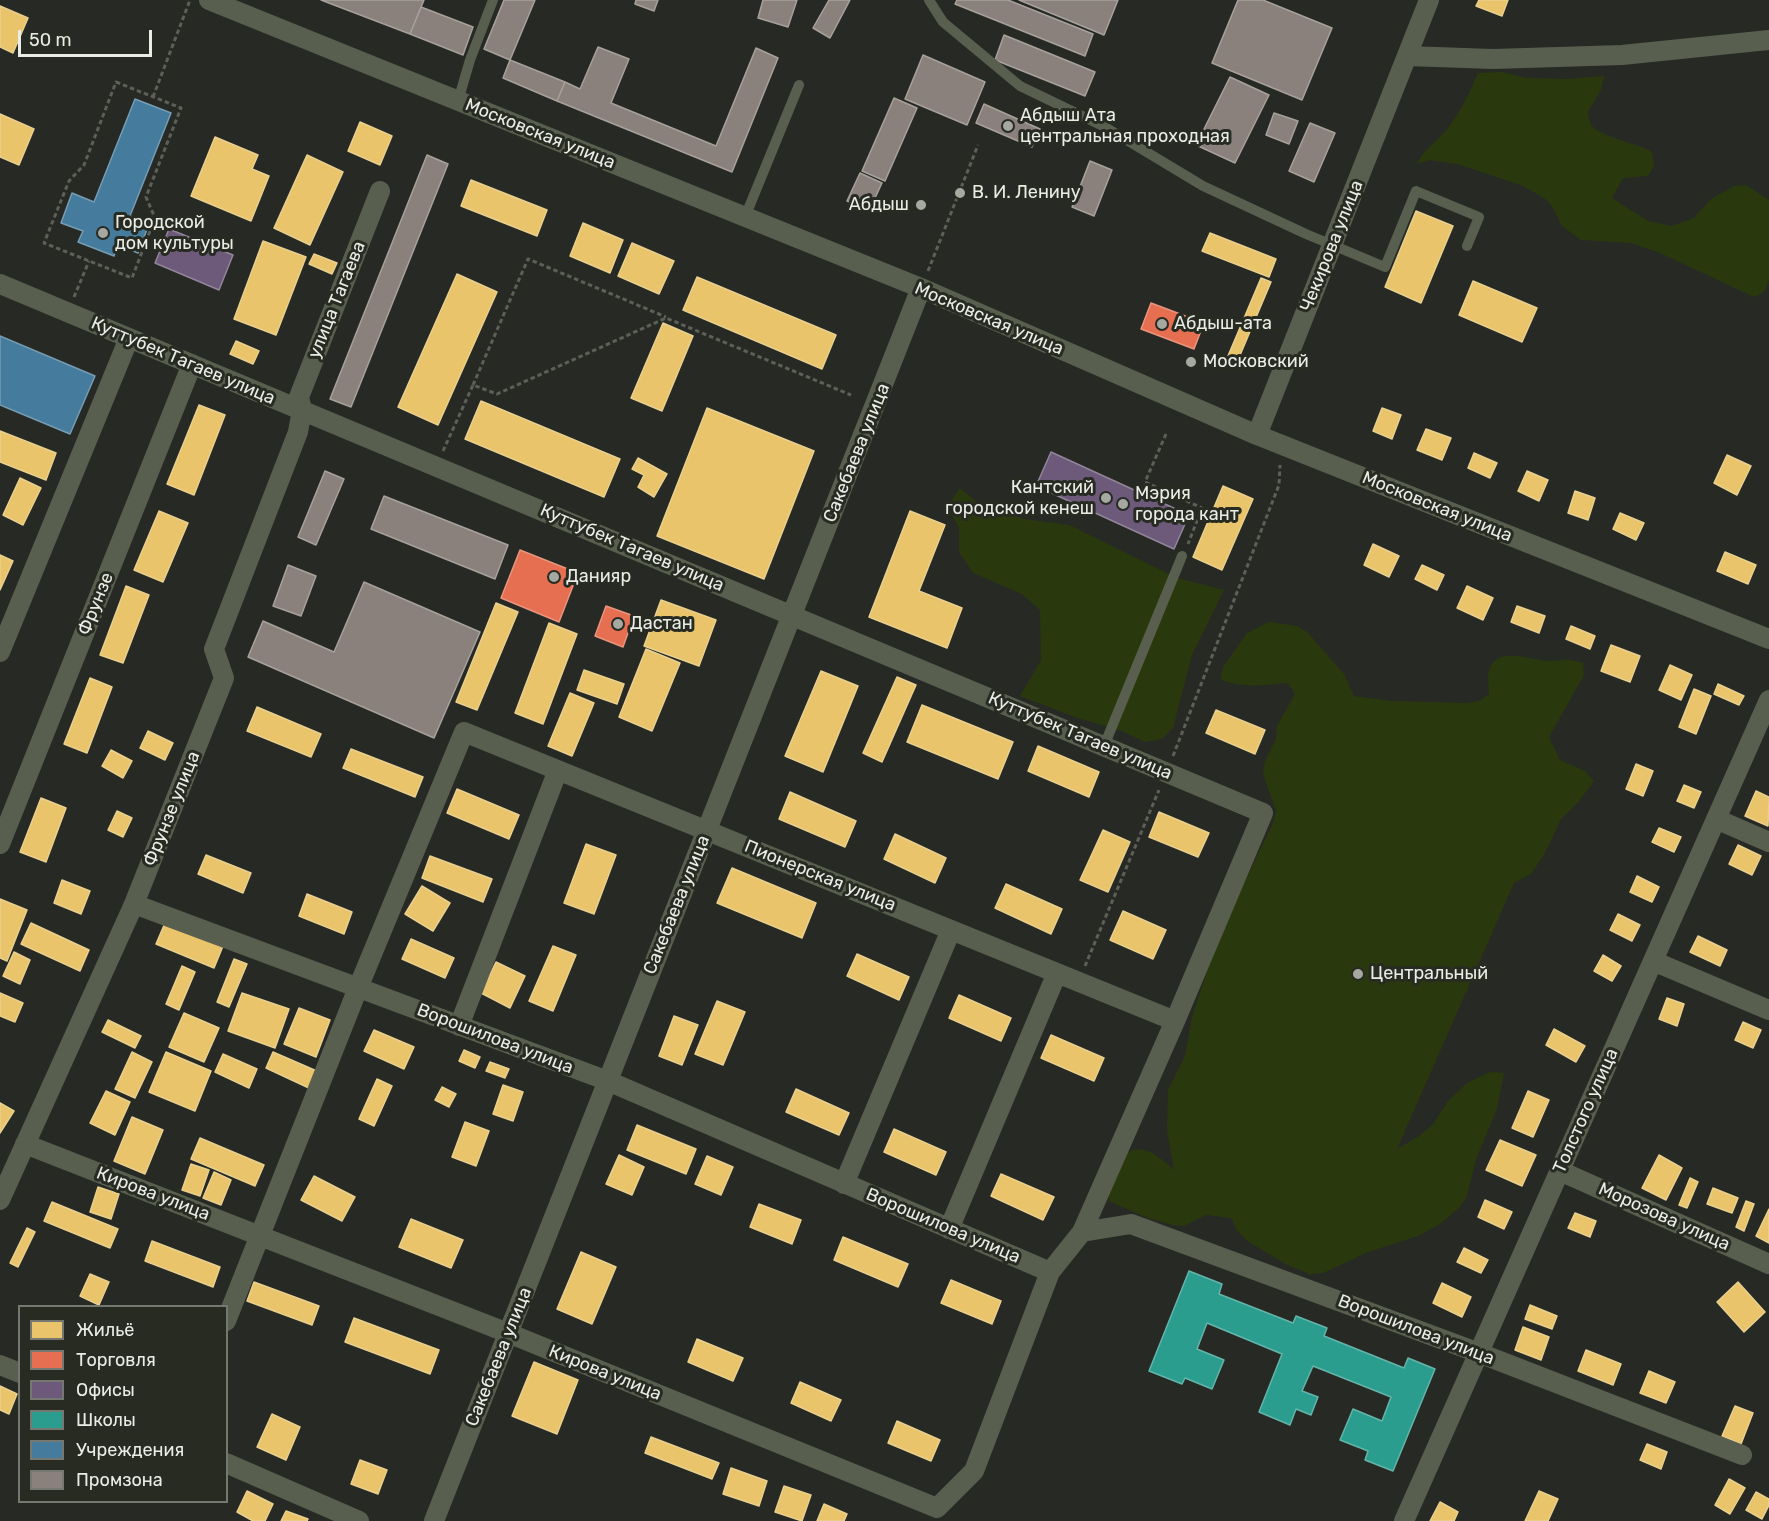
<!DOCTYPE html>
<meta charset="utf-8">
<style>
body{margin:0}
#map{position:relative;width:1769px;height:1521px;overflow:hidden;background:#272924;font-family:Rubik,sans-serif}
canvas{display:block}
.legend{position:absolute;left:18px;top:1305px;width:210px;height:198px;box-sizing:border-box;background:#272b22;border:2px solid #757870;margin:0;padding:8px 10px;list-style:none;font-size:18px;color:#eaece6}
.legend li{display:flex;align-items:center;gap:12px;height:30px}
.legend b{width:30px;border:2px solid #757870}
.scale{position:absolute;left:18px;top:30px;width:134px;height:27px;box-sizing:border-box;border:3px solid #eaece6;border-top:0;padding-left:8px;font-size:18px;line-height:21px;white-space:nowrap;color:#eaece6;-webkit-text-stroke:4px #272b22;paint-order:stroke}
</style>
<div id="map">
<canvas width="1769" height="1521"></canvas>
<ul class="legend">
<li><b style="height:16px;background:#e9c46a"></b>Жильё</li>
<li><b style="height:16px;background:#e76f51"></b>Торговля</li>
<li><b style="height:16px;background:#6d597a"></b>Офисы</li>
<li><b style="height:16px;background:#2a9d8f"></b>Школы</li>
<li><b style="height:16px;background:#457b9d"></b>Учреждения</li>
<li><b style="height:16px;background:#8a817c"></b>Промзона</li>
</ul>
<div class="scale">50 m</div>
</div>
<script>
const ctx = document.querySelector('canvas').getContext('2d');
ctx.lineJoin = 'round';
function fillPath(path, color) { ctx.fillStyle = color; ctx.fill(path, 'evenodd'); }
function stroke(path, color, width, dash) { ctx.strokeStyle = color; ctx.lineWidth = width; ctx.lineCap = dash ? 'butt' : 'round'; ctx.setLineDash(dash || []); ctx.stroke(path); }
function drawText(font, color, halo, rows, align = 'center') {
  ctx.font = font + ' Rubik,sans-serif'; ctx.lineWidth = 6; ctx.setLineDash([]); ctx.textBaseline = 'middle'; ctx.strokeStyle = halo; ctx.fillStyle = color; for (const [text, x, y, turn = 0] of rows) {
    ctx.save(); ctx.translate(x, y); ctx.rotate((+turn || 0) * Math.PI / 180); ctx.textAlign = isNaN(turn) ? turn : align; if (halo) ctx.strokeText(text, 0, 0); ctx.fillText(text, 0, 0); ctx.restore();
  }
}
fillPath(new Path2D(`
 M1503,72l23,6 41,1 37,-3 -3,14 -13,22c1,4 1,11 4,14 9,11 45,17 60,26l2,14 -6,10 -25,2 -11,20 36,23 24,5 22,-8 17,-19 23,-13 12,-1 23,15v80l-5,12 -10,5 -94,-44 -29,-10 -50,-3 -19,-14 -10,-20 -8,-8 -21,-12 -65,-22 -29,-4 -12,4c7,-16 21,-23 31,-36 13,-17 22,-36 30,-55z
 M960,488l18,15 46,16 45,6 108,53 47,12 -32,65 -19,73 -11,11 -17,3 -23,-11 -47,-14 -55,-21 21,-36 -1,-50 -18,-16 -49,-21 -14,-21v-24l-12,-21z
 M1269,622l28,4 10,6 37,42 10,22 37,5 76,2 12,-2 10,-7c0,-7 -2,-16 0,-23 6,-26 41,-11 57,-10 16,1 21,-4 37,2l1,12 -35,62 11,23 25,11 9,10 -15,20 -18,18 -16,34 -14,21 -17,9 -117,266 24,-14 13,-12 14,-22 19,-18 23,-11 14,1 -7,36 -21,50 -9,37 -7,11 -20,17 -22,12 -50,16 -45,21 -13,1 -23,-9 -41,-25 -9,-10 -6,-12 -25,-3 -22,11 -11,-1 -25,-7 -39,-17c0,-7 -1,-16 0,-23 2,-6 7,-12 10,-16 17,-26 39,-7 55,8l-7,-39 1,-41 17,-34 7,-39 27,-82 54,-112 3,-12 -13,-37 2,-13 11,-22 1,-13 18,-32 -7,-11c-23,2 -46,6 -68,-4l3,-12 24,-34z`), '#2a390d');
const homes = new Path2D(`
 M1479,0h29l-6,16 -26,-10z
 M0,6l28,12 -15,35 -13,-6z
 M0,114l34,15 -15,36 -19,-8z
 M360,122l32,14 -12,29 -32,-14z
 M215,137l43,18 -6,14 17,7 -18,45 -60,-25z
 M307,155l36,17 -33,73 -36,-17z
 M471,180l76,30 -10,26 -76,-30z
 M1416,211l37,15 -32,77 -36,-16z
 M583,223l40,17 -13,33 -40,-17z
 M1210,233l66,26 -7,18 -67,-26z
 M263,241l43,16 -30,78 -42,-16z
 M632,243l42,18 -15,33 -41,-18z
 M314,254l23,9 -5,11 -23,-10z
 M457,274l40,18 -59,133 -40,-18z
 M697,277l139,58 -14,34 -139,-59z
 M1261,278l10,4 -36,85 -10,-4z
 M1473,281l64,27 -15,34 -63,-27z
 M663,323l30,13 -31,75 -31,-13z
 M236,341l23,10 -6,13 -23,-10z
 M481,401l139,58 -16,38 -139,-58z
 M199,405l26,10 -31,80 -27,-11z
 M707,408l107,43 -50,128 -107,-43z
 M1382,408l19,7 -9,24 -19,-8z
 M1426,429l25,9 -9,22 -25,-10z
 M0,431l56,22 -10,27 -46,-18z
 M1474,453l23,10 -7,15 -22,-10z
 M1727,455l24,11 -14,29 -23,-12z
 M638,458l29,16 -13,23 -16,-10 6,-12 -12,-6z
 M1527,471l21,9 -9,21 -21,-10z
 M20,478l21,10 -18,37 -20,-10z
 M1223,486l30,13 -31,71 -29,-13z
 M1575,491l20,7 -7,22 -20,-7z
 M159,511l29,12 -25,59 -29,-12z
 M910,511l35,14 -26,66 43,17 -15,40 -78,-31z
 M1620,513l24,10 -8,17 -23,-11z
 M1373,544l26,12 -10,21 -25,-12z
 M1725,552l31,13 -8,19 -31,-13z
 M0,555l13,6 -13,29z
 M1422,565l22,10 -7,15 -22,-11z
 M126,586l23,9 -26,68 -23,-8z
 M1467,586l26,12 -10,22 -26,-12z
 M661,600l55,20 -17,46 -55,-20z
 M496,603l22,9 -41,98 -21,-8z
 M1517,606l28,10 -6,17 -28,-11z
 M549,623l28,11 -34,90 -28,-11z
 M1571,626l24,10 -5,13 -24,-10z
 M1611,645l29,11 -10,26 -29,-11z
 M646,649l34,14 -28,68 -33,-14z
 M1670,665l22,10 -11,25 -22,-10z
 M584,670l40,14 -7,20 -40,-14z
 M821,671l37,15 -35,86 -38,-16z
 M897,677l19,8 -34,77 -19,-9z
 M90,678l22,9 -25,66 -23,-9z
 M1718,684l26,12 -5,9 -25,-11z
 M1694,689l17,7 -15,38 -17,-7z
 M570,693l24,10 -22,53 -24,-10z
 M922,705l91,37 -15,37 -91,-37z
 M257,707l64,27 -10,23 -64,-26z
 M1216,710l49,20 -10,24 -49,-21z
 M148,731l25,12 -8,17 -25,-12z
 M1038,746l61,26 -10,25 -61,-26z
 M351,749l72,28 -8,20 -72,-29z
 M111,750l21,11 -9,17 -21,-12z
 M1636,764l17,7 -10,25 -17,-7z
 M1684,785l17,7 -7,16 -17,-7z
 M457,789l62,26 -10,24 -62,-26z
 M1756,791l13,6 -1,29 -23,-10z
 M790,792l66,29 -11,26 -66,-28z
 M41,798l25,10 -20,54 -26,-10z
 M117,811l15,7 -9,19 -15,-7z
 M1159,812l50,21 -11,24 -49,-20z
 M1659,828l22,9 -7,15 -22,-10z
 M1103,830l27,12 -22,50 -28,-12z
 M895,834l51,24 -11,25 -51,-24z
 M586,844l30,11 -22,59 -30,-11z
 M1738,845l23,11 -9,19 -23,-11z
 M206,855l45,18 -8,20 -45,-19z
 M430,856l62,23 -9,23 -61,-24z
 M732,868l84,35 -14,35 -85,-35z
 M1637,876l22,11 -7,15 -22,-10z
 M62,880l28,11 -9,23 -27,-11z
 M1006,884l56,25 -11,25 -56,-26z
 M422,886l28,17 -17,28 -28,-17z
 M307,894l45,18 -8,22 -45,-18z
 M0,899l27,11 -20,51 -7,-3z
 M1123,911l43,19 -13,29 -43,-19z
 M1618,914l22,11 -8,16 -22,-11z
 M31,923l58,27 -9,21 -59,-27z
 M165,923l58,23 -9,22 -58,-24z
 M1698,936l29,14 -7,16 -30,-14z
 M411,939l43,19 -9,20 -43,-19z
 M553,946l23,9 -23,56 -24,-10z
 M14,952l16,8 -10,24 -17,-8z
 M857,954l52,23 -10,23 -52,-24z
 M1603,955l18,11 -9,15 -18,-10z
 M234,959l13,5 -18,43 -12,-5z
 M496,962l29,14 -15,32 -29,-15z
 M182,966l13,6 -16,38 -13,-6z
 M0,993l23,10 -8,19 -15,-6z
 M242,993l47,16 -14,39 -47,-17z
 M959,995l52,23 -10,23 -52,-23z
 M1667,998l17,6 -7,22 -18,-7z
 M717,1001l28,11 -22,53 -28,-11z
 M299,1008l31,12 -14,37 -32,-13z
 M184,1013l35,15 -15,34 -35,-15z
 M674,1016l24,9 -16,40 -23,-9z
 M108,1020l33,16 -6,12 -33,-16z
 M1743,1022l18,8 -8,18 -18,-8z
 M1554,1029l31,17 -9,16 -30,-17z
 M374,1030l40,17 -10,22 -40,-18z
 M1051,1035l53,23 -10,23 -53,-23z
 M464,1050l16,7 -5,11 -16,-7z
 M132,1052l20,10 -17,36 -20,-9z
 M166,1052l45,19 -16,40 -46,-19z
 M273,1052l46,20 -8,17 -45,-21z
 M223,1054l34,15 -8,19 -34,-16z
 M490,1062l19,7 -4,9 -19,-7z
 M377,1079l15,7 -18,40 -15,-7z
 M503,1085l20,7 -10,29 -20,-7z
 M442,1087l14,7 -7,13 -14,-7z
 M796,1089l53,24 -10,22 -53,-23z
 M106,1091l24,11 -15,33 -25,-12z
 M1528,1091l21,9 -16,37 -21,-9z
 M0,1103l14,8 -14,22z
 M132,1117l31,13 -18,44 -31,-13z
 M465,1122l24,9 -13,35 -24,-9z
 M637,1125l59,24 -10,25 -59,-24z
 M894,1129l52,23 -10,23 -52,-23z
 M200,1138l64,27 -9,21 -64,-27z
 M1500,1140l36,15 -14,31 -36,-16z
 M619,1155l25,12 -12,28 -26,-11z
 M1659,1155l23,13 -16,32 -24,-12z
 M707,1156l26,11 -12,28 -26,-11z
 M191,1164l18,6 -9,26 -18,-6z
 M214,1172l17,8 -10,25 -18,-7z
 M1001,1174l53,23 -11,23 -52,-24z
 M314,1176l41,21 -13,24 -41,-21z
 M1690,1178l8,4 -11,26 -8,-3z
 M98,1187l21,7 -8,25 -21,-7z
 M1713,1188l25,10 -6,15 -25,-9z
 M1485,1200l27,12 -8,17 -26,-12z
 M1746,1201l8,3 -10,27 -8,-4z
 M52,1202l66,27 -8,19 -66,-27z
 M759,1204l42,16 -9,24 -42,-17z
 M1769,1209v34l-13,-7z
 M1575,1213l21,8 -6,16 -22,-9z
 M411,1219l52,21 -12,28 -52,-21z
 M27,1228l8,4 -17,35 -8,-4z
 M843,1237l65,27 -10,23 -64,-27z
 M152,1241l68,26 -7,20 -68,-26z
 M1464,1248l24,12 -7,13 -24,-11z
 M581,1252l35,15 -24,57 -35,-15z
 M90,1274l19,8 -10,23 -19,-9z
 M951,1280l50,21 -9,23 -51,-21z
 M254,1282l65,24 -7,19 -65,-24z
 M1738,1282l27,30 -21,20 -27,-30z
 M1442,1283l29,14 -9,20 -29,-14z
 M1530,1305l27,11 -5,13 -27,-10z
 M354,1318l85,32 -9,24 -85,-32z
 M1523,1327l26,10 -8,23 -26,-10z
 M697,1339l46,19 -10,23 -45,-19z
 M1586,1350l35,14 -8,21 -35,-14z
 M534,1362l44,18 -21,54 -45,-18z
 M1649,1371l26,11 -9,21 -26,-10z
 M800,1382l41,18 -10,21 -40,-18z
 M0,1386l17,8 -8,20 -9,-4z
 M1735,1406l18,7 -12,31 -19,-8z
 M272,1414l28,13 -14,33 -29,-13z
 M897,1421l43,19 -9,21 -43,-18z
 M651,1437l68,26 -7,16 -67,-26z
 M1647,1444l20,8 -6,17 -21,-9z
 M360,1460l27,10 -9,24 -27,-10z
 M731,1468l36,13 -8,25 -36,-12z
 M1729,1479l16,9 -15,26 -15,-9z
 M784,1486l27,9 -9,26 -27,-9z
 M247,1491l26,13 -8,17h-12l-16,-9z
 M1539,1491l19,8 -10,22h-23z
 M1756,1492l13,7v6l-7,14 -16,-9z
 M1440,1502l18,10 -4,9h-24z
 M824,1504l23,10 -3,7h-27z
 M286,1511l22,8 -1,2h-26z`);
fillPath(homes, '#e9c46a');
stroke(homes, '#e9d08f', 1.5);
const shops = new Path2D(`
 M1151,303l53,20 -10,26 -53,-20z
 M520,550l58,23 -19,49 -58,-24z
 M606,606l28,10 -11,31 -28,-11z`);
fillPath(shops, '#e76f51');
stroke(shops, '#e8947e', 1.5);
const offices = new Path2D(`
 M169,229l64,26 -14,35 -64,-27z
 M1051,452l138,63 -15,34 -138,-63z`);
fillPath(offices, '#6d597a');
stroke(offices, '#92859a', 1.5);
const schools = new Path2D(`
 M1189,1271l33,13 -3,10 74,29 3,-7 31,12 -3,8 80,32 4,-10 27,11 -42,102 -28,-11 3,-9 -28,-11 13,-31 29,12 9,-24 -78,-31 -11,25 16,6 -7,18 -15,-6 -6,16 -31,-13 23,-58 -75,-31 -10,26 27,11 -12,29 -27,-11 -3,6 -33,-13z`);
fillPath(schools, '#2a9d8f');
stroke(schools, '#64b5a9', 1.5);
const public = new Path2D(`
 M135,99l36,14 -41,103 19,8 -11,29 -20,-8 -4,11 -36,-14 5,-11 -22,-8 11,-30 22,9z
 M0,336l95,40 -25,58 -70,-29z`);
fillPath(public, '#457b9d');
stroke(public, '#769db3', 1.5);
const industry = new Path2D(`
 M321,0h103l-14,34z
 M504,0h31l-25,60 -26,-11z
 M636,0h22l-4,11 -19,-7z
 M763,0h34l-9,27 -30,-9z
 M829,0h21l-20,38 -17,-10z
 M957,0h51l85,34 -8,22 -130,-52z
 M1019,0h99l-14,35z
 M1238,0h25l69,28 -30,72 -90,-37z
 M421,7l52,20 -10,28 -53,-21z
 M1004,35l91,37 -10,24 -90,-36z
 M598,47l31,12 -18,44 105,43 40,-98 22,10 -46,114 -175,-71 8,-19 15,7z
 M923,55l62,27 -18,43 -62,-26z
 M510,60l55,22 -8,19 -54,-23z
 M1230,77l39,18 -34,68 -39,-18z
 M894,98l23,10 -32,73 -23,-10z
 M984,104l56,25 -8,18 -56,-24z
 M1274,113l24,8 -9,23 -23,-9z
 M1310,123l25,10 -21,49 -25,-11z
 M427,155l21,9 -97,243 -21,-8z
 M1090,161l22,9 -18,46 -22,-9z
 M860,173l22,10 -13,28 -22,-10z
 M325,471l19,8 -28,66 -18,-8z
 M384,496l124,49 -13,34 -124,-50z
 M288,565l28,11 -15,40 -28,-10z
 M364,582l116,50 -46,106 -186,-81 15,-36 71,31z`);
fillPath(industry, '#8a817c');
stroke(industry, '#a7a19c', 1.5);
stroke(new Path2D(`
 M116,82l65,26 -35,89 9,21 -23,60 -88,-35 25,-62 15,-16z
 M153,97l37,-97
 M928,271l50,-126
 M74,297l15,-36
 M473,385l55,-126 138,58
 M1166,434l-21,48 57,26 -14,36
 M443,451l30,-66 24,9 169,-76 185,77
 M1173,756l106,-271 1,-20
 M1085,966l74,-176`), '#5d6057', 3, [4.5, 3]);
stroke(new Path2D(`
 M929,0l14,22 77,64 85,41 98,59 103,48 79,33 31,-76 63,26 -12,29
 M458,101l12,-41 23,-60
 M745,217l54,-132
 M1104,746l78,-190`), '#585f4f', 10);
stroke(new Path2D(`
 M209,0l712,288 336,147 512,204
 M1407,56l86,3 129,-4 147,-15
 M0,284l1263,529 -88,208 -93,211
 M1257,435l172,-435
 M0,652l129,-314
 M1716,819l53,23
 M0,844l192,-480
 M134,904l474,177 442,191 32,-40 49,-8 348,129 263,102
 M1653,961l116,49
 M459,1026l99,-256
 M25,1144l483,189 429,175 37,-37 76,-199
 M1560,1171l209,93
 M844,1184l107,-254
 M0,1200l134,-296 90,-226 -10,-29 84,-217 4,-22 -3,-13 81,-206
 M949,1229l108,-256
 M226,1321l132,-333 106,-256 711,289
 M0,1365l20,8
 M226,1463l133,58
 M434,1521l487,-1233
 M1404,1521l365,-821`), '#585f4f', 20);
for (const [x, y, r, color] of [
 [1008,126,6,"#a6a8a2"],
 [960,193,6,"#a6a8a2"],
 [921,205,6,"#a6a8a2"],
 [103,233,6,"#a6a8a2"],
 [1162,324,6,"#a6a8a2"],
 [1191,362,6,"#a6a8a2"],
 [1106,498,6,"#a6a8a2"],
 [1123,504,6,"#a6a8a2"],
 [554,577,6,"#a6a8a2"],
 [618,624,6,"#a6a8a2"],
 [1358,974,6,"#a6a8a2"]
]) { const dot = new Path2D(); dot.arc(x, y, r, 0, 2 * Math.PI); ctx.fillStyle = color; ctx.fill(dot); stroke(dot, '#272b22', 2); }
drawText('18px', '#eaece6', '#272b22', [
 ["Абдыш Ата",1020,116],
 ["центральная проходная",1020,137],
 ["В. И. Ленину",972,193],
 ["Абдыш",909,205,"right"],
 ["Городской",115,223],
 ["дом культуры",115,244],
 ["Абдыш-ата",1174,324],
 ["Московский",1203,362],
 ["Кантский",1094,488,"right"],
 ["городской кенеш",1094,509,"right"],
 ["Мэрия",1135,494],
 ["города кант",1135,515],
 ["Данияр",566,577],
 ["Дастан",630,624],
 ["Центральный",1370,974]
], 'left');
drawText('18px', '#eaece6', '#272b22', [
 ["Московская улица",540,134,22],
 ["Чекирова улица",1332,246,-68],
 ["улица Тагаева",337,300,-68],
 ["Московская улица",989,319,23],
 ["Куттубек Тагаев улица",183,361,23],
 ["Сакебаева улица",857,453,-68],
 ["Московская улица",1437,507,22],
 ["Куттубек Тагаев улица",632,548,23],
 ["Фрунзе",96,604,-68],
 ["Куттубек Тагаев улица",1080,736,23],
 ["Фрунзе улица",172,809,-68],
 ["Пионерская улица",820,876,22],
 ["Сакебаева улица",677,905,-68],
 ["Ворошилова улица",495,1039,21],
 ["Толстого улица",1586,1111,-66],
 ["Кирова улица",153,1194,21],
 ["Морозова улица",1664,1217,24],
 ["Ворошилова улица",943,1226,23],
 ["Ворошилова улица",1416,1330,21],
 ["Сакебаева улица",499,1357,-68],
 ["Кирова улица",605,1373,22]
]);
</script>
